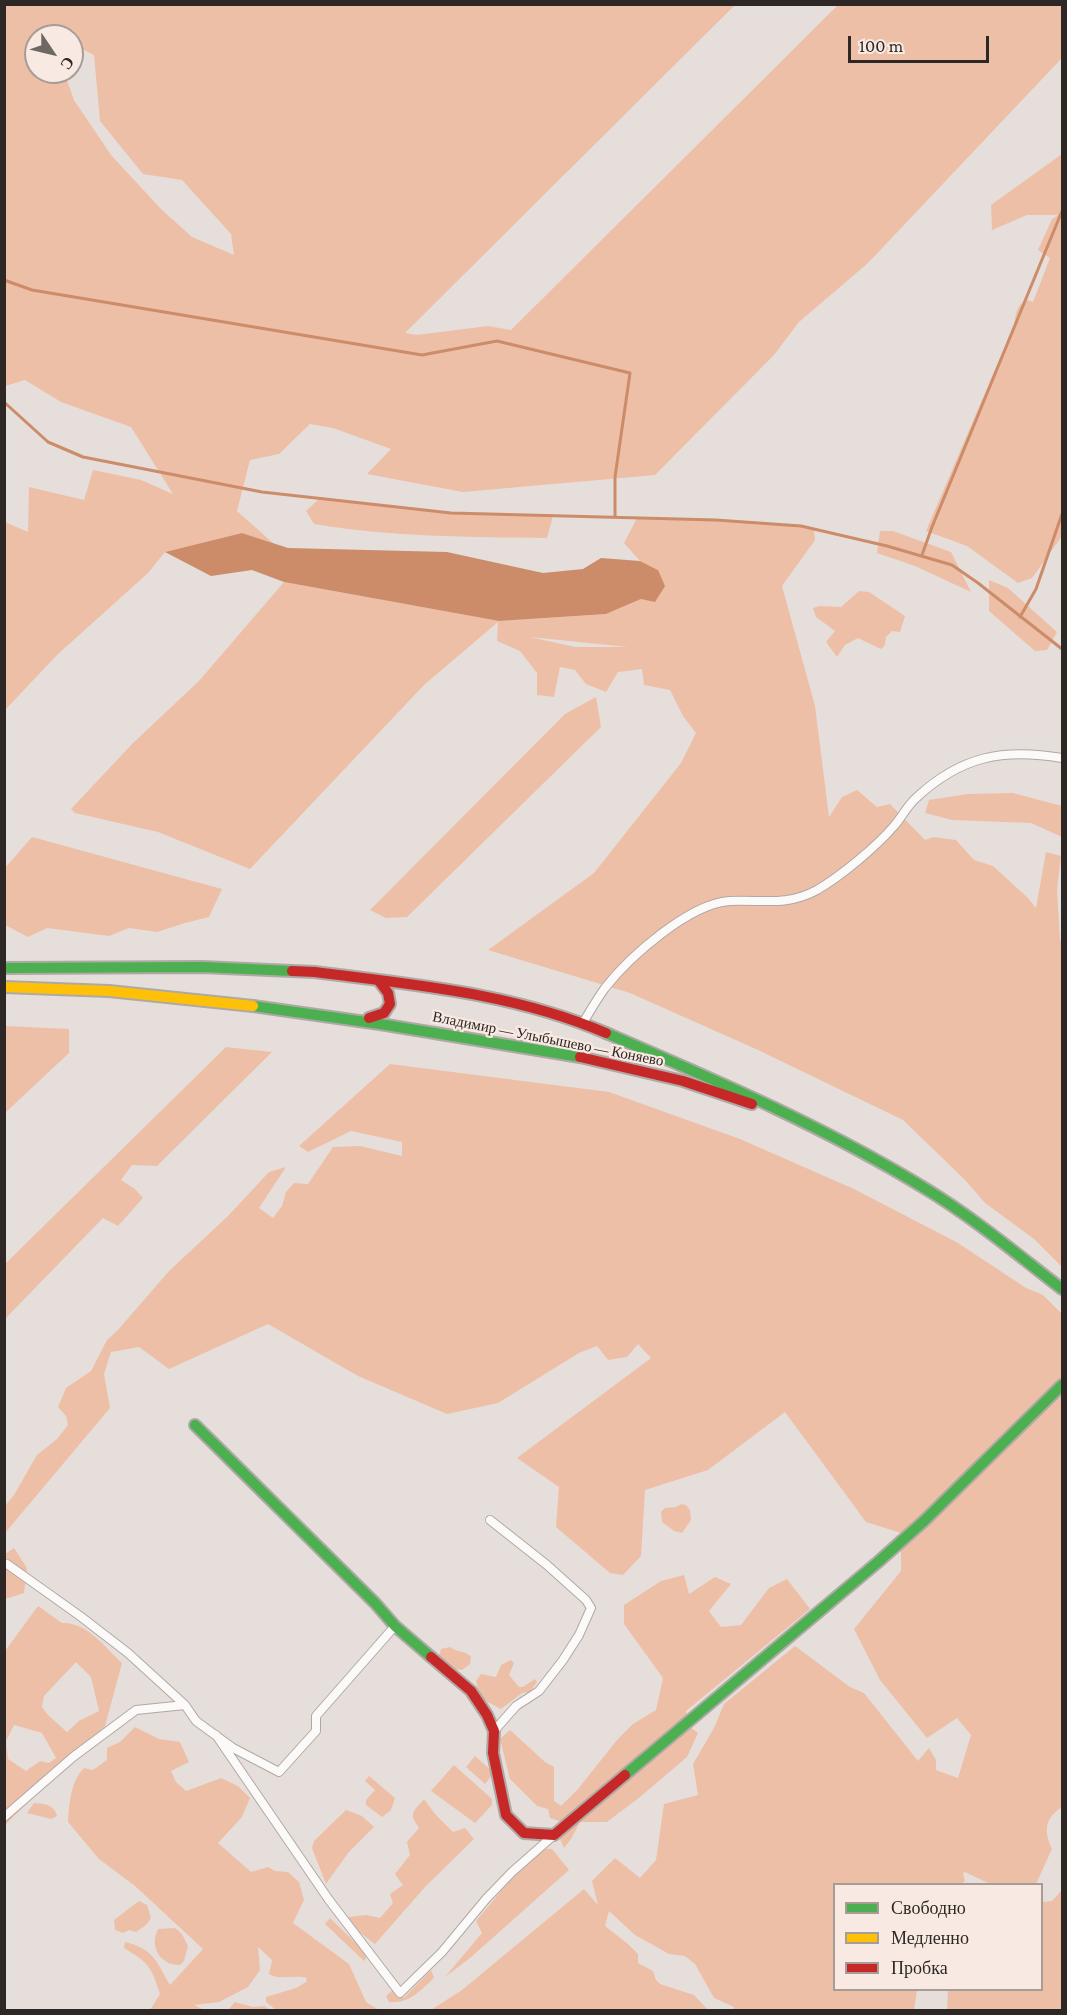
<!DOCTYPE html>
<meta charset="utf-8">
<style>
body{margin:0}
#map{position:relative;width:1067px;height:2015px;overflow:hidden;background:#e6deda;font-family:"Crimson Pro",serif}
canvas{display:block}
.frame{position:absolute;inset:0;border:6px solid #2d2825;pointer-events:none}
.legend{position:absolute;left:833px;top:1883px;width:210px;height:108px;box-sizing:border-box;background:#f8e9e2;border:2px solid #a79c96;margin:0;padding:8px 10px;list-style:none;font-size:18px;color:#2d2825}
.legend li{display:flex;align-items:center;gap:12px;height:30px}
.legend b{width:30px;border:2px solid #a79c96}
.north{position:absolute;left:24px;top:24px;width:60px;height:60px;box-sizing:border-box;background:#f8e9e2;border:2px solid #a79c96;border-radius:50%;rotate:125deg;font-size:16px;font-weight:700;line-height:24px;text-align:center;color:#2d2825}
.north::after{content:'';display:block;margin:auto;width:21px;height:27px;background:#6e6864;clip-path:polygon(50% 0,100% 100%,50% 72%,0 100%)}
.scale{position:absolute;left:848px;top:36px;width:141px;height:27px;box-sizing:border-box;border:3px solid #2d2825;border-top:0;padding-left:8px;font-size:18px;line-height:21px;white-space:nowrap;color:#2d2825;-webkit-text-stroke:4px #f8e9e2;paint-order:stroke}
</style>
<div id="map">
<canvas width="1067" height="2015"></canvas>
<div class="frame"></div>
<ul class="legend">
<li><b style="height:8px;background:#4caf50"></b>Свободно</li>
<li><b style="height:8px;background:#ffc107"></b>Медленно</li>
<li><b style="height:8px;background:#c62828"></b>Пробка</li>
</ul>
<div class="north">С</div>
<div class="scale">100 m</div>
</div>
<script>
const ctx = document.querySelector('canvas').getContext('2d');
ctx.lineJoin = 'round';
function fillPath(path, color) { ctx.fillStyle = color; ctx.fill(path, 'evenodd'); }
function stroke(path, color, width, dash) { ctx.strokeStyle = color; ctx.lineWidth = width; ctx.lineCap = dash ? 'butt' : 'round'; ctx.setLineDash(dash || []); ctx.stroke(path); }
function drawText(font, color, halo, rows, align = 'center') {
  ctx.font = font + ' "Crimson Pro",serif'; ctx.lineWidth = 4.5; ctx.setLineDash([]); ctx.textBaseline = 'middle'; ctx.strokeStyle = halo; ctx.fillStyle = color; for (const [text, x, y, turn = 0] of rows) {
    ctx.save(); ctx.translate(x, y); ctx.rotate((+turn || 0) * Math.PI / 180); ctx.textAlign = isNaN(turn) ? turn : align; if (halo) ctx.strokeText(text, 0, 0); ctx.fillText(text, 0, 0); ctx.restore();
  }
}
fillPath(new Path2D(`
 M5,5h730l-330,328 12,2 71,-9 23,4 327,-325h224v53l-194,205 -69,59 -25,33 -119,120 -192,17 -96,-18 24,-25 -58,-21 -23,-4 -31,30 -29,6 -13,51 36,32 -31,-10 -77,19 -17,21 -91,82 -52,55v-188l23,10 1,-45 55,13 9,-30 48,10 32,14 -42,-67 -70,-25 -36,-22 -20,6zM51,33l6,3h15v8l22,11 6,66 43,53 39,6 49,54 3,21 -42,-18 -31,-28 -50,-54 -37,-55 -10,-28h-28v-36h15z
 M1062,154v382l-30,42 -14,5 -51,-37 -41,-15 88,-206c2,-11 2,-20 13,-25l6,2 17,-44 -12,-8 14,-31 6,-4h-31l-35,15 -1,-25z
 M320,498l131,15 102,3 -6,22c-78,-1 -157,-1 -233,-14l-8,-13z
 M637,518l92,3 72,5 13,3 1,11 -33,46 33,120 14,111 13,-20 15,-7 20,17 13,-3 35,36 8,-3 23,3 18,20 19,6 35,32 8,10 10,-56 15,4 -4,33 3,51 2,2v325l-28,-28 -49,-36 -20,-23 -62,-60 -145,-70 -128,-57 -142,-43 106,-77 87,-110 15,-30 -13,-17 -13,-26 -26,-5 -2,-16 -24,3 -12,20 -20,-8 -11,-14 -15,-3 -6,30 -17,-2v-22l-17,-22 -23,-10 1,-19 -74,63 -174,184 -92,-37 -83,-19 -4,-4 62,-66 66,-62 85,-99 215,39 107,-7 35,-15 17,-29 -18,-9 -16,-18zM530,637l98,10h1h-54z
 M880,531h13l58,21 20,40 -56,-26 -38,-13z
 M989,580l19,8 49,44 -10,18 -12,1 -46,-40z
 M859,591l10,1 36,24 -5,16 -8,-1 -6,6 -1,8 -4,4 -23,-11 -13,7 -8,12 -11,-15 9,-11 -19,-14 -3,-9 6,-2 22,1z
 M596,697l5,30 -194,190 -21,1 -16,-8 195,-196z
 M1013,793l49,13v31l-31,-14 -79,-3 -27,-7 4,-13 39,-6z
 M32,837l190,52 -13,28 -24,6 -28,9 -28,-4 -20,8 -62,-8 -19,9 -23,-12 -1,-56z
 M5,1026l64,3v24l-64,60z
 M226,1047l46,5 -115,114 -25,-1 -11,15 14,9 8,9 -25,28 -15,-8 -98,101v-55z
 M390,1064l219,28 131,47 114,50 104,54 68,45 17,7 19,19v493c-18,12 -18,24 -10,42l-16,35 -48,-1 -23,-11 -2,1 2,8 -4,3h-127v106h83l-3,20h-181l1,-3 -20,-9 -19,-34 -10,-8 -16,-2 -34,-19 -26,-24 -4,15 23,18 10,10v9l15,8 3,9 4,4 34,11 14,15h-277l31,-20 122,-101 14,16 -6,-24 23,-23 25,20 16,-18 8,-56 34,-9 -5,-31 21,-36 10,-24 71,-58 55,41 14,6 54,68 11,-13 7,12v10l22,8 13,-43 -14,-17 -30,20 -47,-58 -26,-51 47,-58v-38l-35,-11 -81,-110 -77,58 -63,20 -4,66 -18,19 -13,-2 -54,-46 3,-40 -42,-29 134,-100 -13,-14 -11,13 -19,3 -11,-14 -18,7 -81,50 -51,11 -89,-38 -90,-52 -99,45 -30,-22 -28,5 -7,22 6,34 -105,125v-27l9,-11 23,-40 20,-16 11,-14 -2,-9 -8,-9 8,-19 25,-17 16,-31 10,-9 52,-60 59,-55 41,-44 17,-5 -27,41 14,10 9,-12 4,-14 8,-9 14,1 25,-37 27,-1 42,10v-14l-51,-11 -43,21 -9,-6z
 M681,1504l5,1 4,5 1,10 -9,13 -8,-2 -12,-9 -1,-10 4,-4 11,-1z
 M14,1548l13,20 -3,25 -19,6v-45z
 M684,1575l5,19 26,-17 16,7 -22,27 12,16 20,-2 28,-37 18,-9 23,30 -124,102 3,15 9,7 -11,24 -47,40 -33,25h-27l-9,17 -7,9 -5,-11 3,-15 -12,-4 -2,-9 -11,-3 -27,-27 -10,-40 10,-9 35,32 9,5v34l7,5 17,-17 39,-49 16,-16 23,-14 7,-32 -39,-54v-19l37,-24z
 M38,1606l24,17c24,-2 44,25 60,40l-17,63 -100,99v-174zM76,1662l15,15 8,34 -20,10 -12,11 -19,-17 -6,-8 2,-11zM14,1725l28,8 14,25 -7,5 -9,-2 -14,10 -18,-12 -2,-18z
 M450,1647c7,6 15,3 21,10l-1,7 -8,6c-12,-1 -17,-4 -23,-14l2,-7z
 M511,1660l3,3 -5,12 10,12h4l12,-8 2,3 -7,10 -8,1 -21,16 -21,-11 -4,-17 5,-7 15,3 5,-12z
 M135,1727l24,12 21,3 9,20 -18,9 5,11 10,9 35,-13 17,8 12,12 -8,19 -24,26 33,29 17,-5 7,4 13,1 11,10 5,18 -11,23 56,41 17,38 13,8h-103l-10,-8v-5l30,-9 10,-6 1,-4c-13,-4 -26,3 -38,-4l3,-14 -14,-13 2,23 -12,17 -29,15 -25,3 10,5h-54l10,-16c-9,-28 -11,-31 -36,-46l1,-6c30,8 30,18 45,43l33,-36 -68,-63 -36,-27 -31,-37c1,-17 3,-42 16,-54l9,2 14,-10v-12l13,-6z
 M475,1756l19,17 -9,11 -19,-17z
 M454,1765l38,34v6l-17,18 -44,-32z
 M369,1776l26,22 -4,12 -9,7 -16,-12v-5l9,-10 -10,-9z
 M424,1799l11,15 18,18 12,-4 9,11 -48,47 -51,58 -29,-22 3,-5 17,-2 14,3 13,-15 -3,-9 13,-9 -8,-11 15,-19 -3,-13 12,-14c-10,-15 -7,-15 5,-29z
 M34,1803c11,1 20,1 23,13l-6,3 -24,-6z
 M346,1810l16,6 12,11 -26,26 -22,31 -14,-36 2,-7z
 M533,1848l19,1 17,21 -99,88 -25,19 37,-44 -6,-12 40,-48z
 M1061,1891l1,119h-115l1,-20h94v-85l1,-3 9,-1z
 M139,1901l8,4 4,13 -5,7 -10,7 -7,-2 -6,3 -8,-3 -1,-10z
 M330,1918l38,37 -4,6 -39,-37z
 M175,1928l7,6 6,12 -4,15 -4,4c-20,0 -31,-18 -22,-36z
 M431,1970l3,8c-14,13 -25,26 -45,24l-3,-6 8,-7 10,9z
 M235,2002l18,5 11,-1 7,4h-43z`), '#eebfa7');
fillPath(new Path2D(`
 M242,533l46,15 159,4 96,21 40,-4 18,-11 39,3 18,9 7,16 -10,16 -14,-3 -35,15 -107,7 -215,-39 -32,-12 -41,6 -46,-24z`), '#cc8c69');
stroke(new Path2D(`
 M4,280l28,10 390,65 75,-14 133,32 -15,104v40
 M4,402l44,40 35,15 179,35 189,21 265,7 85,6 86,20 65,19 26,18 84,66
 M922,555l10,-28 130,-316
 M1020,617l16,-28 26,-75`), '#cc8c69', 3);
const street = new Path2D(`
 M583,1023c7,-12 14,-24 22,-35 24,-31 84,-84 124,-87 32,-2 57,6 88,-11 24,-14 59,-43 77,-64 8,-9 13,-20 22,-28 45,-42 87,-50 146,-40
 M490,1520l57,45 39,35 5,8 -12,27 -16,25 -24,31 -23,15 -22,25
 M7,1564l73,52 48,37 57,52 11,16 37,27 46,24 37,-41v-15l79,-90
 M216,1735l113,165 71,93 42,-41 44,-53 26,-27 42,-37
 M4,1817l69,-60 63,-47 49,-5`);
const fast = new Path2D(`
 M4,968l198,-1 90,4
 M253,1006l127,18 200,33
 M606,1033c109,47 219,94 320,156 48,29 92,66 136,100
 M195,1425l180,178 20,23 36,31
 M625,1775l253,-213 46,-41 138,-136`);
const slow = new Path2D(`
 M4,987l105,4 144,15`);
const jam = new Path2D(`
 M292,971l23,1c100,13 198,21 291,61
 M369,1018l15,-5 6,-9 -2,-11 -9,-12
 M580,1057l103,24 69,23
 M431,1657l40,34 16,24 7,16 -1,22 13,62 18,18 30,2 71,-60`);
stroke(street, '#afa9a6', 10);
stroke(fast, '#afa9a6', 14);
stroke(slow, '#afa9a6', 14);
stroke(jam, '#afa9a6', 14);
stroke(street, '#fbfaf9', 8);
stroke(fast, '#4caf50', 10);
stroke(slow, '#ffc107', 10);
stroke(jam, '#c62828', 10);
drawText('15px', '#2d2825', '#f8e9e2', [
 ["Владимир — Улыбышево — Коняево",548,1039,11]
]);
</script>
